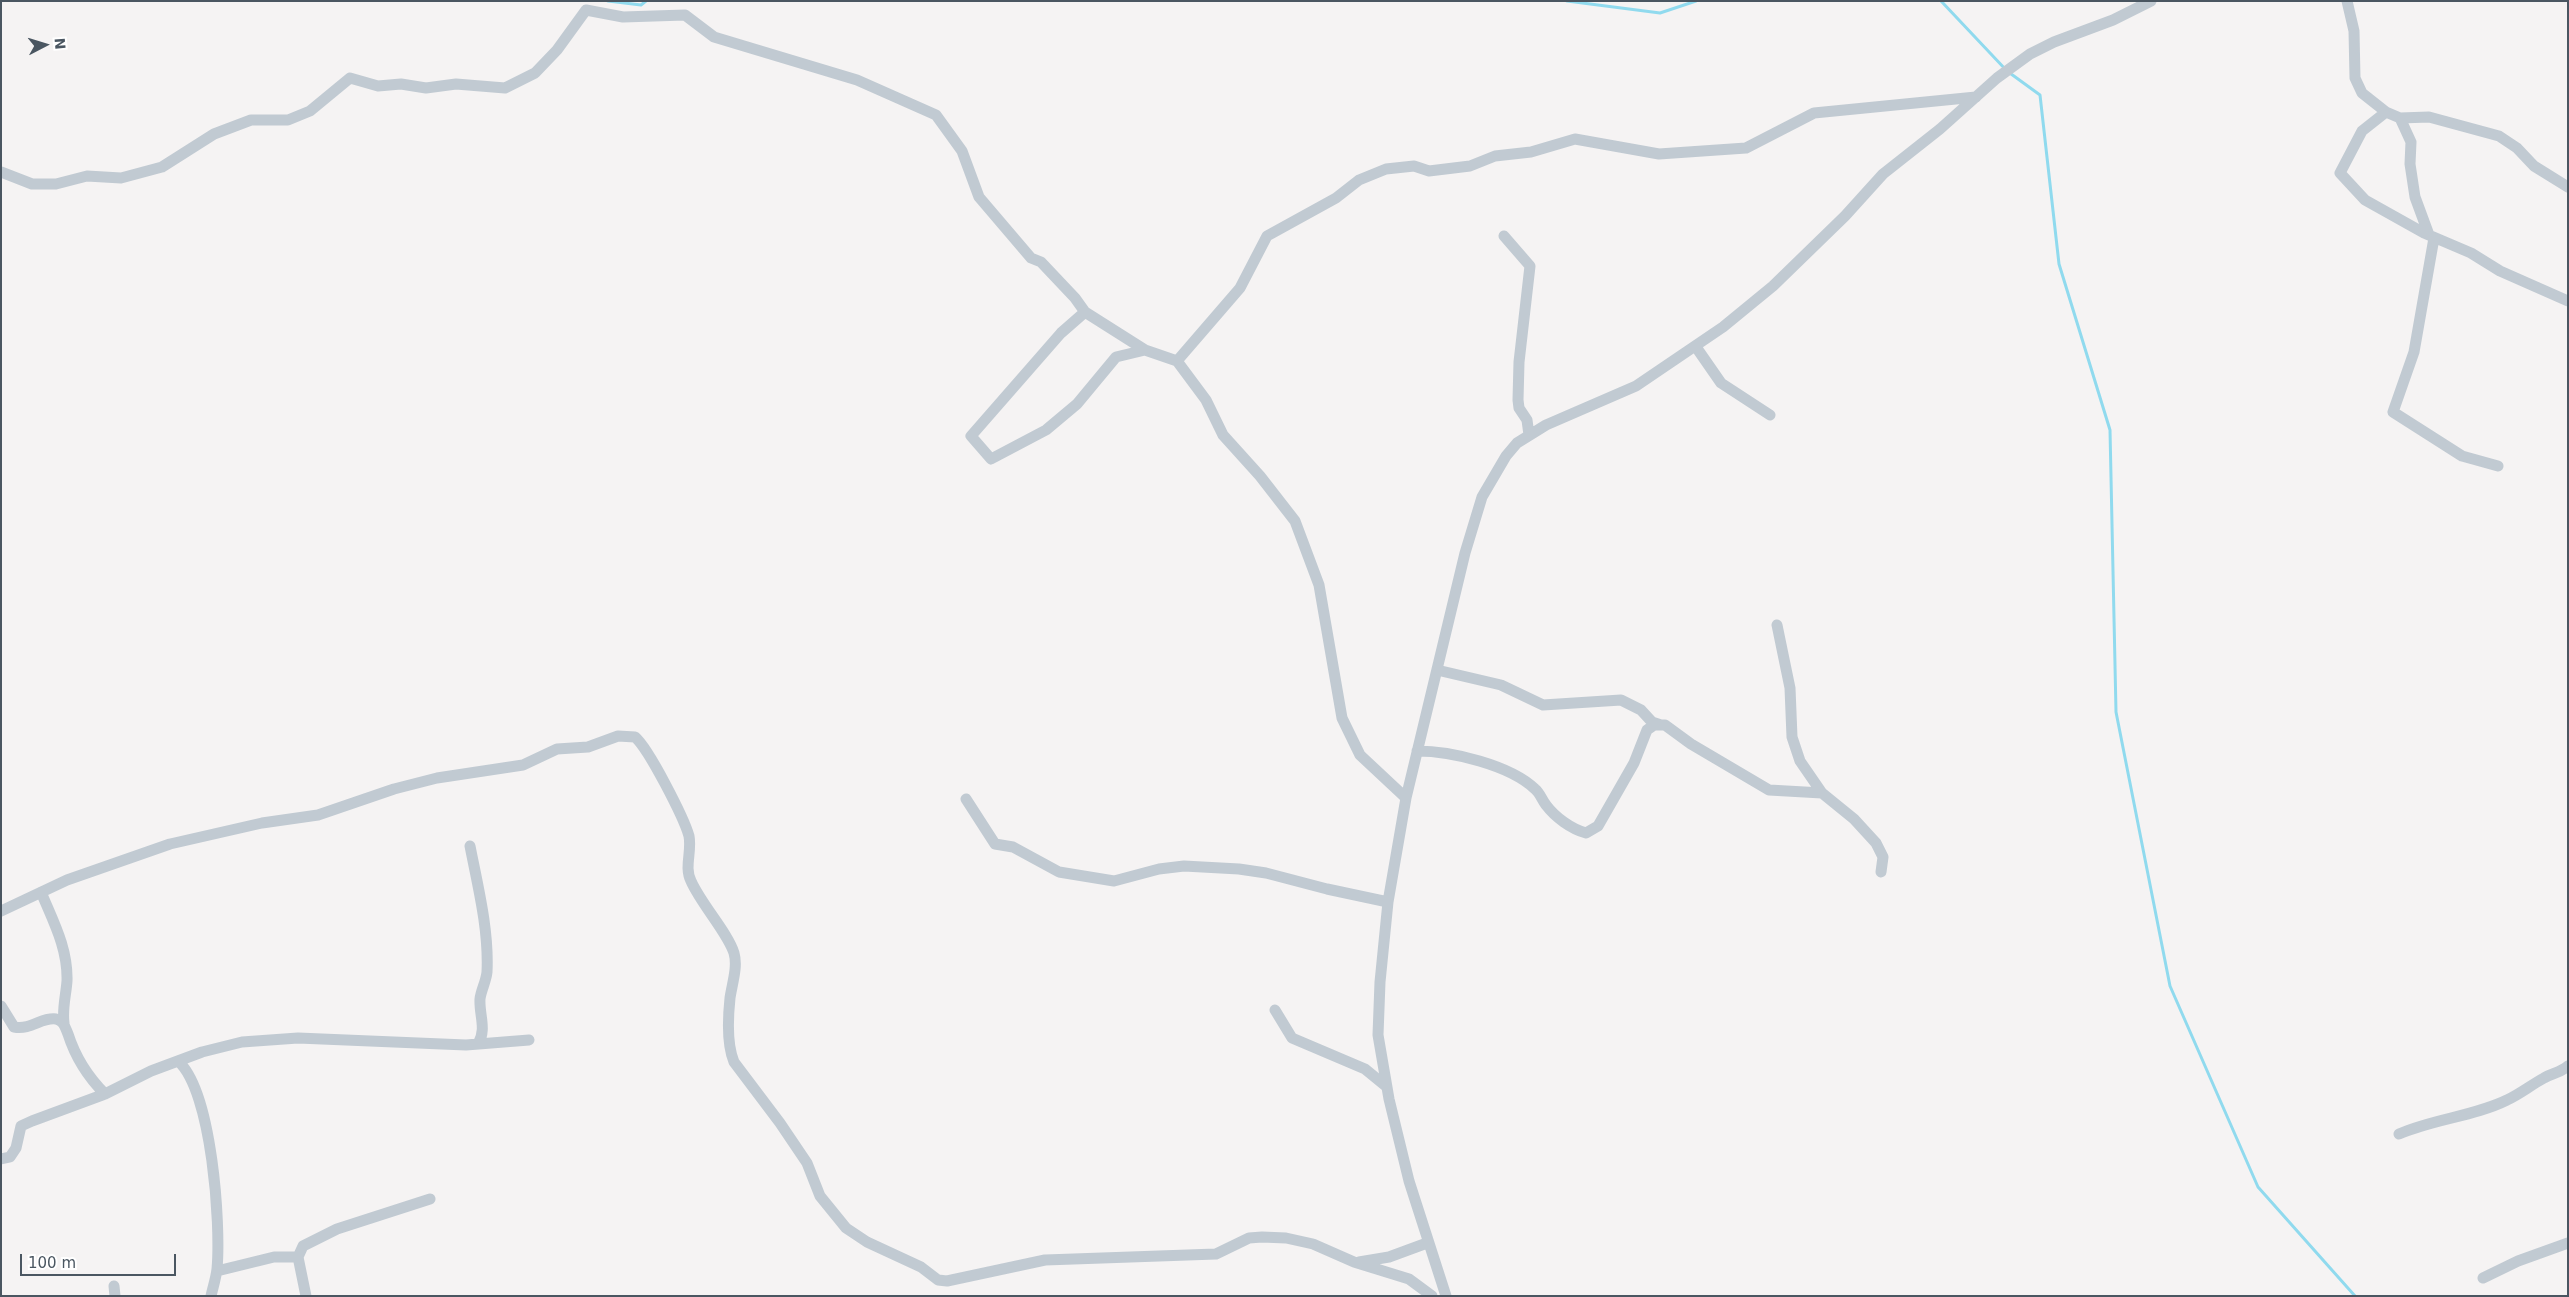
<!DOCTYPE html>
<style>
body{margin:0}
#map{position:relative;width:2569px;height:1297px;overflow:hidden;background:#f5f3f3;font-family:"DejaVu Sans",sans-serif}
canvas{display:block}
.frame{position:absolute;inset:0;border:2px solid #4a5661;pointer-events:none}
.north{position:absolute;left:20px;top:20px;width:50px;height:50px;-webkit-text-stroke:4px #fff;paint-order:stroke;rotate:85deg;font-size:14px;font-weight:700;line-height:20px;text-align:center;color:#4a5661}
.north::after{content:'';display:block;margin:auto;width:18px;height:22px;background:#4a5661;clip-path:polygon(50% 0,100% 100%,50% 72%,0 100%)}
.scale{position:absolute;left:20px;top:1254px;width:156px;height:22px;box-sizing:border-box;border:2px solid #4a5661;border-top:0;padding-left:6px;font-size:15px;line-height:18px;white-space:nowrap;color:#4a5661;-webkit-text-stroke:4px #fff;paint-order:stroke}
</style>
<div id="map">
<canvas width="2569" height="1297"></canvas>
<div class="frame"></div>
<div class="north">N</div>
<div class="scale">100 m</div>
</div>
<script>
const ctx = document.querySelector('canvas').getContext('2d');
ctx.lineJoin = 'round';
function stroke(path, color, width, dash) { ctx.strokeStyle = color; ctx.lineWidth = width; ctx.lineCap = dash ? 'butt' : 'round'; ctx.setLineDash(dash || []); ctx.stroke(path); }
stroke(new Path2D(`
 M608,1l33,4 5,-4
 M1567,1l93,12 36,-12
 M1941,1l66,70 33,24 19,169 51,166 6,282 54,274 88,201 97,109`), '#90daee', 3);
stroke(new Path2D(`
 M2347,1l7,30 1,47 7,15 24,19 14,6 29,-1 70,19 18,12 17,18 34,21
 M2386,112l-24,19 -22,42 25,27 59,33 47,20 29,18 68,30
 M2400,118l11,24 -1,22 5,33 14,38
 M1,172l31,12h24l31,-8 34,2 41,-11 52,-33 37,-14h37l22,-9 40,-33 28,8 23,-2 25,4 30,-4 49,4 30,-15 22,-23 29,-40 37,7 62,-2 29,22 143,43 79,35 26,36 17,46 52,61 10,4 34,36 10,14 60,38 32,11 29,39 17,35 37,41 35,45 24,64 23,133 18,37 46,43
 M1504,236l26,30 -11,96 -1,38 1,8 8,12 2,15
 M2434,238l-20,114 -21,60 69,44 36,10
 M1085,312l-24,21 -90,103 20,23 55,-29 31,-26 39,-47 29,-7
 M1696,347l25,36 49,32
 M1177,361l63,-73 27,-52 69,-38 23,-18 27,-11 28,-3 15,5 41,-5 25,-10 36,-4 44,-13 84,15 87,-6 68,-35 162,-16
 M1777,625l13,63 2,49 8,24 22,32
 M1437,670l64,15 42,20 78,-5 20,10 11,12 9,3
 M1417,751c34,0 93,14 118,38 5,4 7,11 11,16 9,12 25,24 40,28l12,-7 36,-63 13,-33 7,-5h11l26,19 78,46 53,3 32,26 22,24 7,14 -2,15
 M966,799l29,45 18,3 46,25 55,9 45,-12 25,-3 55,3 27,4 61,16 61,13
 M470,846c8,41 19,84 17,126 -1,10 -6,18 -7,27 -1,16 7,30 -2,45
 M41,892c12,29 27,56 26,89 -1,14 -5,28 -3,42
 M1,911l66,-31 103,-36 92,-21 56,-8 76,-26 43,-11 86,-13 34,-16 31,-2 30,-11 17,1c14,12 49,81 54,99 3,16 -5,31 2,45 10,23 37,52 43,72 4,14 -2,31 -4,45 -2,19 -3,47 4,64l46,61 27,40 13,33 26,32 21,14 54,25 17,13 9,1 98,-21 171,-6 33,-16 13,-1 24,1 27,6 41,18 55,17 23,17
 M1,1006l13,21c18,3 27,-10 42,-8 8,2 9,8 12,15 7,22 20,43 37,60
 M1275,1010l17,28 73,31 22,18
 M178,1061c34,30 43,163 39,208 -1,9 -4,18 -6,27
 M2399,1134c34,-15 76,-18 108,-34 13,-6 24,-15 37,-22 8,-5 16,-5 24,-12
 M1,1159l9,-2 6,-9 5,-22 11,-5 73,-27 46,-23 51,-19 40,-10 56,-4 168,7 63,-5
 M298,1257l5,-11 34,-17 93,-30
 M1359,1262l30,-5 38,-14
 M217,1271l57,-14h24l8,39
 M2483,1278l35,-17 50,-18
 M114,1286l1,10
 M1446,1296l-37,-115 -20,-82 -11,-64 2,-53 8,-80 18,-104 59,-245 17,-56 24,-41 11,-13 29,-18 90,-39 87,-59 50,-41 72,-70 38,-42 57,-45 57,-51 33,-24 24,-12 59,-22 38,-19`), '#c1cad2', 11);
</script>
